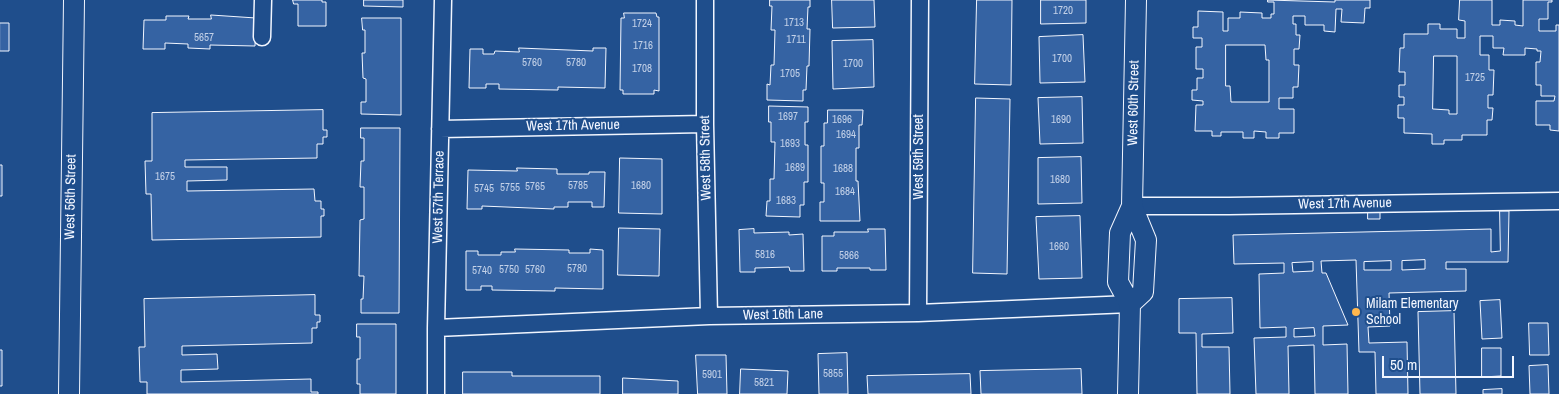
<!DOCTYPE html>
<style>
body{margin:0}
#map{position:relative;width:1559px;height:394px;overflow:hidden;background:#1f4e8c;font-family:"Archivo Narrow",sans-serif}
canvas{display:block}
.scale{position:absolute;left:1382px;top:356px;width:132px;height:22px;box-sizing:border-box;border:2px solid #f2f6ff;border-top:0;padding-left:6px;font-size:15px;line-height:18px;white-space:nowrap;color:#f2f6ff;-webkit-text-stroke:4px #1f4e8c;paint-order:stroke}
</style>
<div id="map">
<canvas width="1559" height="394"></canvas>
<div class="scale">50 m</div>
</div>
<script>
const ctx = document.querySelector('canvas').getContext('2d');
ctx.lineJoin = 'round';
function fillPath(path, color) { ctx.fillStyle = color; ctx.fill(path, 'evenodd'); }
function stroke(path, color, width, dash) { ctx.strokeStyle = color; ctx.lineWidth = width; ctx.lineCap = dash ? 'butt' : 'round'; ctx.setLineDash(dash || []); ctx.stroke(path); }
function drawText(font, color, halo, rows, align = 'center') {
  ctx.font = font + ' "Archivo Narrow",sans-serif'; ctx.lineWidth = 4; ctx.setLineDash([]); ctx.textBaseline = 'middle'; ctx.strokeStyle = halo; ctx.fillStyle = color; for (const [text, x, y, turn = 0] of rows) {
    ctx.save(); ctx.translate(x, y); ctx.rotate((+turn || 0) * Math.PI / 180); ctx.textAlign = isNaN(turn) ? turn : align; if (halo) ctx.strokeText(text, 0, 0); ctx.fillText(text, 0, 0); ctx.restore();
  }
}
const building = new Path2D(`
 M293,0h29v2h4v24h-28v-22h-4z
 M364,0h39v7l-39,-1z
 M770,0h40v7h-2l-1,22h3l-1,37h-2l-1,24h-3v11l-36,-1v-16l3,1 1,-20h3l1,-35h-4l1,-24h-2z
 M832,0h42l1,27 -42,1z
 M977,0h35l-1,85 -36,-1z
 M1041,0h45v23l-45,1z
 M1268,0l67,2v-2h35v8h-5l-1,15 -23,-1 1,-13h-6l-1,23 -11,-1v-6h-19v-9h-12v8h3v11h4l-1,14h-5v16h5l-1,22h-5v11h-14v11h15v24h-15v5h-13v-6l-12,-1v7h-11v-6h-22v4h-9v-5h-17l1,-26h7v-4l-11,-1v-10h5v-12h6v-9h-7v-22h6v-9h-9v-11h5v-16l25,1v19h5v-13h12v-6l22,1v5h9v-4h3v-12h-6zM1226,45h39l1,15h3v42h-38l-1,-16h-4z
 M1460,0h32v25h8v-5l15,1v4l8,1v-26h29v2h-4v17h-9v12h17v-6h3v106l-9,-1v-5h-14v-24h18l1,-5h-14v-11h-5v-23h4l1,-11h-4v-2l-12,-1v7h-22l1,-7h-11v-12h-13v19h9v15h5l-1,25h-5v13h5l-1,12h-5v15h-25v5h-18v4h-12v-10l-28,-1v-15h-6v-13h6v-8h-5v-12h6v-13h-6l1,-24h4v-14h24v-10h12v5h17v9h8v-17l-6,-1zM1434,56h23v58h-8v-4l-16,-1z
 M624,13h32l1,4h2v74l-5,-1v4h-31v-4h-3l1,-72h3z
 M211,15l45,3 -1,28 -45,-1v4l-22,-1v-4l-23,-1v6h-22l1,-29h22v-4h23l-1,3h23z
 M362,18h39v97l-40,-1v-12h5v-23l-3,-1 -1,-25h3v-23h-2z
 M0,23h9v28h-9z
 M1083,35l2,47 -45,1 -1,-46z
 M873,40l1,47 -41,2 -1,-48z
 M519,48l74,3v-3h13l-1,40 -47,-1v3l-59,-1v-5h-13v4h-17l1,-39h13v5h11l1,-3 24,1z
 M1082,97l1,46 -43,1 -2,-46z
 M976,98l34,1 -3,175 -34,-1z
 M769,106l39,1v15h-3v23h3v37h-4v23h-4v12l-34,-1 1,-15h3v-22h4l1,-37h-4v-20h-2z
 M323,110v20h4v7h-4v7h-6v14l-132,2v7h42v13l-40,1v10l127,-2 1,12h6v8h3v7h-3v21l-169,3 -1,-46h-5l-1,-33h7v-48z
 M828,110h35l-1,15h-3v23h-3v33h2l2,40h-40v-19h4v-19h-3v-37h3v-23h3z
 M361,128h39l-1,185h-38v-14h2l1,-23h-5l1,-56 4,-1v-32h-4l1,-26h3v-23h-3z
 M1081,157l1,46 -44,1v-46z
 M620,158l42,1v55l-43,-1z
 M0,165h2v31h-2z
 M517,168l40,1v5h32v-2h16l-1,35h-12v-5h-24v5h-14v2l-72,-3v3h-15l1,-39 49,1z
 M1368,207h12v12h-12z
 M1500,211h9l-1,51h-62v7h20v22l-77,2 1,33 -22,1 1,16 38,-1 1,52h-32l-1,-42h-16l-3,-92 -35,1 1,12h4l22,52 -25,1v19l24,-1 1,50h-33l-1,-49 -26,1 1,48h-33l-2,-56 32,-1v-10l-26,1 -1,-54 25,-1v-10l-50,1 -1,-29 258,-6v23l9,-1zM1425,260v9l-23,1v-9zM1391,261v9h-27v-8zM1313,262v9l-20,1 -1,-9zM1314,328l1,8 -21,1v-8z
 M1080,216l2,62 -43,1 -3,-62z
 M619,228l41,1 -1,47 -41,-1z
 M754,229v4l35,-1v3l14,-1 1,37h-14l-1,-4 -34,1v4h-15l-1,-42z
 M868,229h17l1,41h-16v-2h-33v3h-15v-35h12v-4h34z
 M515,249l54,1v3h21v-4l13,1v39l-48,-1v3l-63,-1v-4h-11v4h-15v-39h12v4h23v-3h14z
 M315,295v20h5v7h-3v6h-5v15l-130,3v9l35,-1 1,15 -37,1v12l130,-3v13h7v2h-171v-12h-7l-1,-35h6l-1,-48z
 M1232,298l1,35 -31,1v13h27l1,47h-33l-1,-61h-17v-34z
 M1500,300l2,38 -20,1 -2,-38z
 M1454,311l2,83h-36l-2,-82z
 M1529,323h19l1,32h-19z
 M357,324h39v70h-36v-10h-3v-25h3v-22h-3z
 M1482,348h19v28l-19,1z
 M0,350h2v36h-2z
 M847,353l1,41h-29l-1,-40z
 M696,355h30l1,39h-29z
 M1548,365l1,29h-19l-1,-28z
 M741,369l47,2 -1,23h-47z
 M1081,369l1,25h-101l-1,-23z
 M463,372h49v4h88v18h-137z
 M970,374l1,20h-103l-1,-18z
 M623,378l55,3v13h-55z
 M1502,389v5h-19v-4z`);
fillPath(building, '#3563a3');
stroke(building, '#f2f6ff', 1);
const minor = new Path2D(`
 M705,0v124l4,192
 M262,37l1,-37
 M440,129l265,-5
 M1132,206h97l330,-5
 M918,313l2,-313
 M436,328l273,-12 209,-3 212,-9
 M436,394v-66l7,-328`);
const tertiary = new Path2D(`
 M1130,304l13,-12 3,-52 -14,-34
 M69,394l5,-394
 M1128,394l2,-90 -12,-22 2,-49 12,-27 4,-206`);
stroke(minor, '#f2f6ff', 19);
stroke(tertiary, '#f2f6ff', 22);
stroke(minor, '#1f4e8c', 16);
stroke(tertiary, '#1f4e8c', 20);
for (const [x, y, r, color] of [
 [1356,312,5,"#ffb74d"]
]) { const dot = new Path2D(); dot.arc(x, y, r, 0, 2 * Math.PI); ctx.fillStyle = color; ctx.fill(dot); stroke(dot, '#1f4e8c', 2); }
drawText('11px', '#c3d1e8', null, [
 ["1720",1063,11],
 ["1713",794,23],
 ["1724",642,24],
 ["5657",204,38],
 ["1711",796,40],
 ["1716",643,46],
 ["1700",1062,59],
 ["5760",532,63],
 ["5780",576,63],
 ["1700",853,64],
 ["1708",642,69],
 ["1705",790,74],
 ["1725",1475,78],
 ["1697",788,117],
 ["1696",842,120],
 ["1690",1061,120],
 ["1694",846,135],
 ["1693",790,144],
 ["1689",795,168],
 ["1688",843,169],
 ["1675",165,177],
 ["1680",1060,180],
 ["5785",578,186],
 ["1680",641,186],
 ["5765",535,187],
 ["5755",510,188],
 ["5745",484,189],
 ["1684",845,192],
 ["1683",786,201],
 ["1660",1059,247],
 ["5816",765,255],
 ["5866",849,256],
 ["5780",577,269],
 ["5750",509,270],
 ["5760",535,270],
 ["5740",482,271],
 ["5855",833,374],
 ["5901",712,375],
 ["5821",764,383]
]);
drawText('14px', '#f2f6ff', '#1f4e8c', [
 ["West 60th Street",1134,103,-89],
 ["West 17th Avenue",573,126,-1],
 ["West 59th Street",919,157,-90],
 ["West 58th Street",706,158,-91],
 ["West 56th Street",71,197,-89],
 ["West 57th Terrace",439,197,-89],
 ["West 17th Avenue",1345,204,-1],
 ["West 16th Lane",783,315,-1]
]);
drawText('14px', '#f2f6ff', '#1f4e8c', [
 ["Milam Elementary",1366,304],
 ["School",1366,320]
], 'left');
</script>
